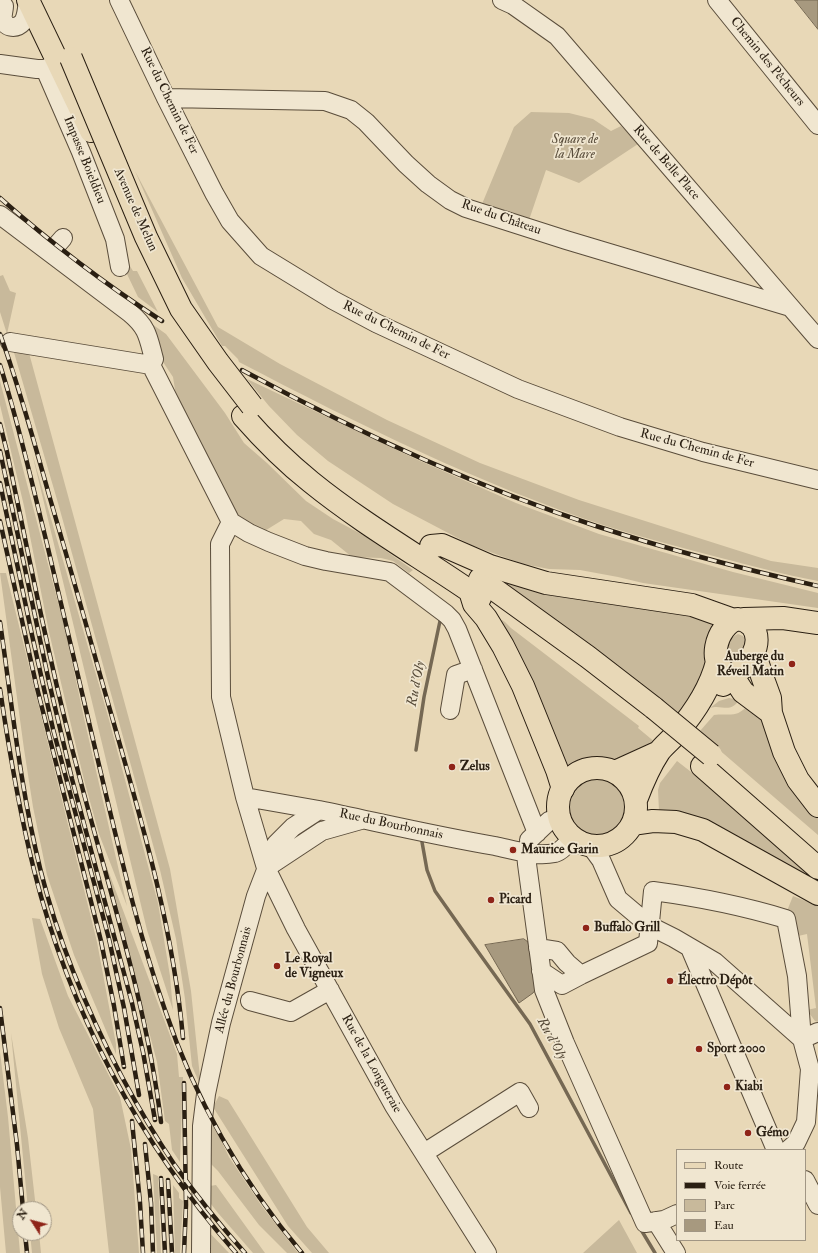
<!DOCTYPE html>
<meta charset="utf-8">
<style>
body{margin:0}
#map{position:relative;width:818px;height:1253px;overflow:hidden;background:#e8d8b7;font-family:"IM FELL Double Pica",serif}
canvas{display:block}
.legend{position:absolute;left:676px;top:1149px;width:130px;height:92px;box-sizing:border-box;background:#f0e6d0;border:1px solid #a19684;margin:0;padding:5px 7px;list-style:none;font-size:12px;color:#2a1f12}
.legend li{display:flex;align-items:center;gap:8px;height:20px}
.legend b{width:20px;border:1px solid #a19684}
.north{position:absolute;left:12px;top:1201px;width:40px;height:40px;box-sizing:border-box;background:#f0e6d0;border:1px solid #a19684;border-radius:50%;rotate:306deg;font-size:11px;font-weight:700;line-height:16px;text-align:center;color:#2a1f12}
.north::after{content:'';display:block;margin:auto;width:14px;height:18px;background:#8f2418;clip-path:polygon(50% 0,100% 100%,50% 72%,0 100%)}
</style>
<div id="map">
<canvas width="818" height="1253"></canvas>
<ul class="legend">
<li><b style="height:5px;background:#e8d8b7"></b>Route</li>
<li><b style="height:5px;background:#2a1f12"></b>Voie ferrée</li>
<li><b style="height:11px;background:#c8b99b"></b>Parc</li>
<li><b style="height:11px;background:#a7997f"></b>Eau</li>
</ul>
<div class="north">N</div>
</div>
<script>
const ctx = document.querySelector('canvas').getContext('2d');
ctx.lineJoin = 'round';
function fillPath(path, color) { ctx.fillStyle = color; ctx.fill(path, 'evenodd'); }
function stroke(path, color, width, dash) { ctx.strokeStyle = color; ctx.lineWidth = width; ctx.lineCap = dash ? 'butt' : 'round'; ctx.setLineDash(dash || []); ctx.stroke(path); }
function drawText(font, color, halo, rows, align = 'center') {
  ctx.font = font + ' "IM FELL Double Pica",serif'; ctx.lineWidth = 3.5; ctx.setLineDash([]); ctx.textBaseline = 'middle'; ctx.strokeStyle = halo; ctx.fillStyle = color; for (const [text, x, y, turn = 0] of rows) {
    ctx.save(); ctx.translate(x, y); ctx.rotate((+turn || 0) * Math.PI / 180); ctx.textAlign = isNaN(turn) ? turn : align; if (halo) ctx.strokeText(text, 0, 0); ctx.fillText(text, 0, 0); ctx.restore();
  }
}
fillPath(new Path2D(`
 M531,112l38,1 24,6 18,12 10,-5 17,18 -59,39 -33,-13 -17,50 -47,-16 32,-77z
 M135,171l83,156 62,37 107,56 93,43 99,37 192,61 47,7v13c-33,-6 -65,-15 -97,-23 -38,-10 -77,-20 -115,-32 -127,-42 -248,-102 -367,-164l-1,-3 -13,-13h-3l-40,-68z
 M128,263l5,8h4l21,41 -20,-15 -12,-25z
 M3,275l7,16 6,2 -9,41 -7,-22v-36z
 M142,317l24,17 59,79 19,30 23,20 39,38 27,18 32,17 48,34 -4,3 -16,-12 -12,-3 -29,-1 -21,-17 -17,-6 -13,-13 -17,-2 -21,13 -24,-15 -22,-33 -41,-88 -3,-19 -16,-24z
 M13,349l16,4 141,516 21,122 10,96 -9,-21 -7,-67 -9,-60 -16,-69 -102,-367z
 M247,379l171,81 98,43 83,31 134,38 85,21v15l-175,-25 -25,-6 -38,-7 -31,-1 -26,-5 -52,-19 -78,-41 -65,-43 -31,-26 -28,-29z
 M0,381l65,248 19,89 43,188 -28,-72 -15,-54 -35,-148 -25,-126 -24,-101z
 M32,453l76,263 50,187 12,73 3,34 -26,-80z
 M0,573h6l91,369 19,102v10l-42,-99 -27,-80 -14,-68 -9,-58z
 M492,577l189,32c11,5 27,7 32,19l-3,43 -30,43 -18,-15 -3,2z
 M502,620l3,2 6,6 128,98 -1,2 18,15 -39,20 -21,-4 -13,4 -13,6 -3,5 -67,-153z
 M738,634l5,2 4,5 -1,8 -13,14 -6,-3 -2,-11 7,-12z
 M729,698l10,2c-9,14 -17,4 -29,8l9,-7z
 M749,704l9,7 60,103v21l-101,-87 1,-2 -18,-15 14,-16c17,-2 22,4 35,-11z
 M677,761l18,14 1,-2 122,105v8l-159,-75 -1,-21 2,-7z
 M568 806a30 30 0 1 1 60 0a30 30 0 1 1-60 0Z
 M103,857l74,197 2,23h4l-3,85 -8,-12 -3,-26 -4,-3 -8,-59z
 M793,896l25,10v116l-3,-1 -8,-11 9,-2 -9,-74 -9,2 -2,-16 -9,-9z
 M32,918l8,1 28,77 52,101 11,52 8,104h-30l-16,-144 -34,-81 -17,-54z
 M11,1033l17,105 8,71h-8z
 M0,1052l8,65 12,136h-14l-6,-66z
 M219,1096l9,4 79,127 22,26h-17l-24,-27 -75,-119z
 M208,1121l5,3 16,33 32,48 37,48h-11l-28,-28 -41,-54 -8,-8z
 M153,1174l5,2 3,77h-4z
 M173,1185l6,8v5l4,3 -3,52h-5z
 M216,1185l49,68h-12l-35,-40 -14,-18 6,-9z
 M619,1220l18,33h-54z
 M204,1227l25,26h-21z
 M30,1233h9l2,20h-9z`), '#c8b99b');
const water = new Path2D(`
 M795,0h23v29z
 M524,939l4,3 8,47 -3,4 -14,10 -34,-58z`);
fillPath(water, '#a7997f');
stroke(water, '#756853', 1);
stroke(new Path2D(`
 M416,750l8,-53 16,-76
 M422,842l5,28 8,21 31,44 64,89 101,189
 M640,1228l15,25`), '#756853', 3.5);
const minor = new Path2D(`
 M119,0l47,98 48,95 16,28 31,35 72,44 43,23 142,66 102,38 83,25 115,28
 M502,0l11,5 44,31 261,303
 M717,0l101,125
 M4,6c0,4 -2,9 -1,13 3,10 14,10 20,3 4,-6 4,-15 5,-22
 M58,63l-13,6 36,83 34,87 5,28
 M0,64l37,5h8
 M166,98l159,3 26,9 15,12 40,42 22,20 22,16 16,8 100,32 224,67
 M0,215l130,98c18,15 18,24 24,46l-3,6
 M56,246l7,-8
 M10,342l141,23 80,157 18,11 20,9 36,14 21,5 64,11 56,42 6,6 5,9 80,204
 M231,522l-11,22 1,153 24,100 21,71 30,61 98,177 93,147
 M450,710l6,-35 17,-6
 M245,797l74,13
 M529,840l20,-19 11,-4
 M590,845l11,15 17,39 32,27 24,12 41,24 87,77
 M526,853l1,11 17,126 21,53 80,180 19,-3 13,-6
 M266,868l56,-37 39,-11
 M538,948l19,3 10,12 14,12
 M690,948l86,202
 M541,971l21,14 19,-10 67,-32 5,-52c45,6 90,15 133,28l11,57 5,63 8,30 -4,53 -10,21 -8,7
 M250,1001l41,11 39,-22
 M802,1039l16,-7
 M424,1153l96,-61 9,16
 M805,1180l13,25
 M656,1221l20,32
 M201,1253l1,-127 4,-32 15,-71 35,-127 20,-52 17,-17 26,-17c58,12 117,26 176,36 19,4 40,11 60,7 7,-2 13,-10 18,-16`);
const major = new Path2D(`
 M480,579l108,78 66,51
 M738,619c6,1 10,3 14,7 13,17 -4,42 -20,49 -28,-6 -16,-51 6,-56z
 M744,619l39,-1 35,5
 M754,652l8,24 8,22 1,15 13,39 14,28 20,26
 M723,685l9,-10 11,17 28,21
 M702,766l116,102
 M558 807a39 39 0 1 1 78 0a39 39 0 1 1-78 0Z
 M615,772l44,-20
 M636,800c6,-16 13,-33 23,-48 4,-6 12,-12 17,-18 18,-21 34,-44 41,-72
 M632,824l21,-3 23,1 27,8 115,64`);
const highway = new Path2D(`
 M28,0l63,131
 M243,416c21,24 43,46 68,66 53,43 113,77 169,116
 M431,546l11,-1 48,21 56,17 146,22 42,15
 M470,591l4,13 12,14 17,28 20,40 34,84 6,19`);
stroke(minor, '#5a4d3b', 20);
stroke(major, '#2a1f12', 24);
stroke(highway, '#2a1f12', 24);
stroke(minor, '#f0e6d0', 18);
stroke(major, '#e8d8b7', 22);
stroke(highway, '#e8d8b7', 22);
const rail = new Path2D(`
 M0,198c51,45 105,86 162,123
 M0,334c19,52 34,107 49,161 18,61 35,122 52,183 33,118 71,237 82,360
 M0,365c19,59 32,119 47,179 20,85 40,170 60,255 17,71 34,142 58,211 29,87 77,172 137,243
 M242,370c113,61 232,116 354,156 73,24 147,43 222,60
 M0,424l7,28c23,109 44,219 73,327 30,114 67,227 81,343
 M0,451l49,231 23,97 60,224 11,49 12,68
 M0,483l32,152 21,94 56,210 15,69 15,87
 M0,521l36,163 65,257 13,65 10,61
 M0,622c12,82 20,165 40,246 18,73 47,143 82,209 16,30 33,59 52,87 22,31 46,61 71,89
 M0,689c9,61 19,121 34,181 35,141 106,274 202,383
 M0,1008l17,137 6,64
 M184,1083l2,122 -2,48
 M132,1121l8,82 3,50
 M145,1144l6,59 2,50
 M161,1178l4,75
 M168,1180l4,73
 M25,1233l2,20`);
stroke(rail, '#2a1f12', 4.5);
stroke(rail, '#f0e6d0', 3, [9]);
const majorBridge = new Path2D(`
 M654,708l57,47`);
const highwayBridge = new Path2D(`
 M71,58l75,179 35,72 37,53 34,44`);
stroke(majorBridge, '#2a1f12', 24, []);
stroke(highwayBridge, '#2a1f12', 24, []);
stroke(majorBridge, '#e8d8b7', 22);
stroke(highwayBridge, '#e8d8b7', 22);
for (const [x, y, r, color] of [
 [792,664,4,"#8f2418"],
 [452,767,4,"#8f2418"],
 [513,850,4,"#8f2418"],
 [491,900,4,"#8f2418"],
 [586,928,4,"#8f2418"],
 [277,966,4,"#8f2418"],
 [670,981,4,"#8f2418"],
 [699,1049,4,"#8f2418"],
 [727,1087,4,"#8f2418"],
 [748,1133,4,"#8f2418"]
]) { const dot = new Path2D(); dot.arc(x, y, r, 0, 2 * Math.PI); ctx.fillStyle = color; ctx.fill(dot); stroke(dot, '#f0e6d0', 1.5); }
drawText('13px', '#2a1f12', '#f0e6d0', [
 ["Chemin des Pêcheurs",767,62,51],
 ["Rue du Chemin de Fer",169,101,64],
 ["Impasse Boieldieu",84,160,68],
 ["Rue de Belle Place",666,163,49],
 ["Avenue de Melun",135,210,66],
 ["Rue du Château",501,218,19],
 ["Rue du Chemin de Fer",396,331,26],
 ["Rue du Chemin de Fer",697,449,15],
 ["Rue du Bourbonnais",391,825,12],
 ["Allée du Bourbonnais",234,980,-75],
 ["Rue de la Longueraie",371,1064,61]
]);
drawText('italic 13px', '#594d3b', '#f0e6d0', [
 ["Square de",575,140],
 ["la Mare",575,155]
]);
drawText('bold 13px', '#2a1f12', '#f0e6d0', [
 ["Auberge du",784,657,"right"],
 ["Réveil Matin",784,672,"right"],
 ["Zelus",460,767],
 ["Maurice Garin",521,850],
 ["Picard",499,900],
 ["Buffalo Grill",594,928],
 ["Le Royal",285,959],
 ["de Vigneux",285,974],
 ["Électro Dépôt",678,981],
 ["Sport 2000",707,1049],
 ["Kiabi",735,1087],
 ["Gémo",756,1133]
], 'left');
drawText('italic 14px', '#564a38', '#f0e6d0', [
 ["Ru d'Oly",417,684,-79],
 ["Ru d'Oly",551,1039,61]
]);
</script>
